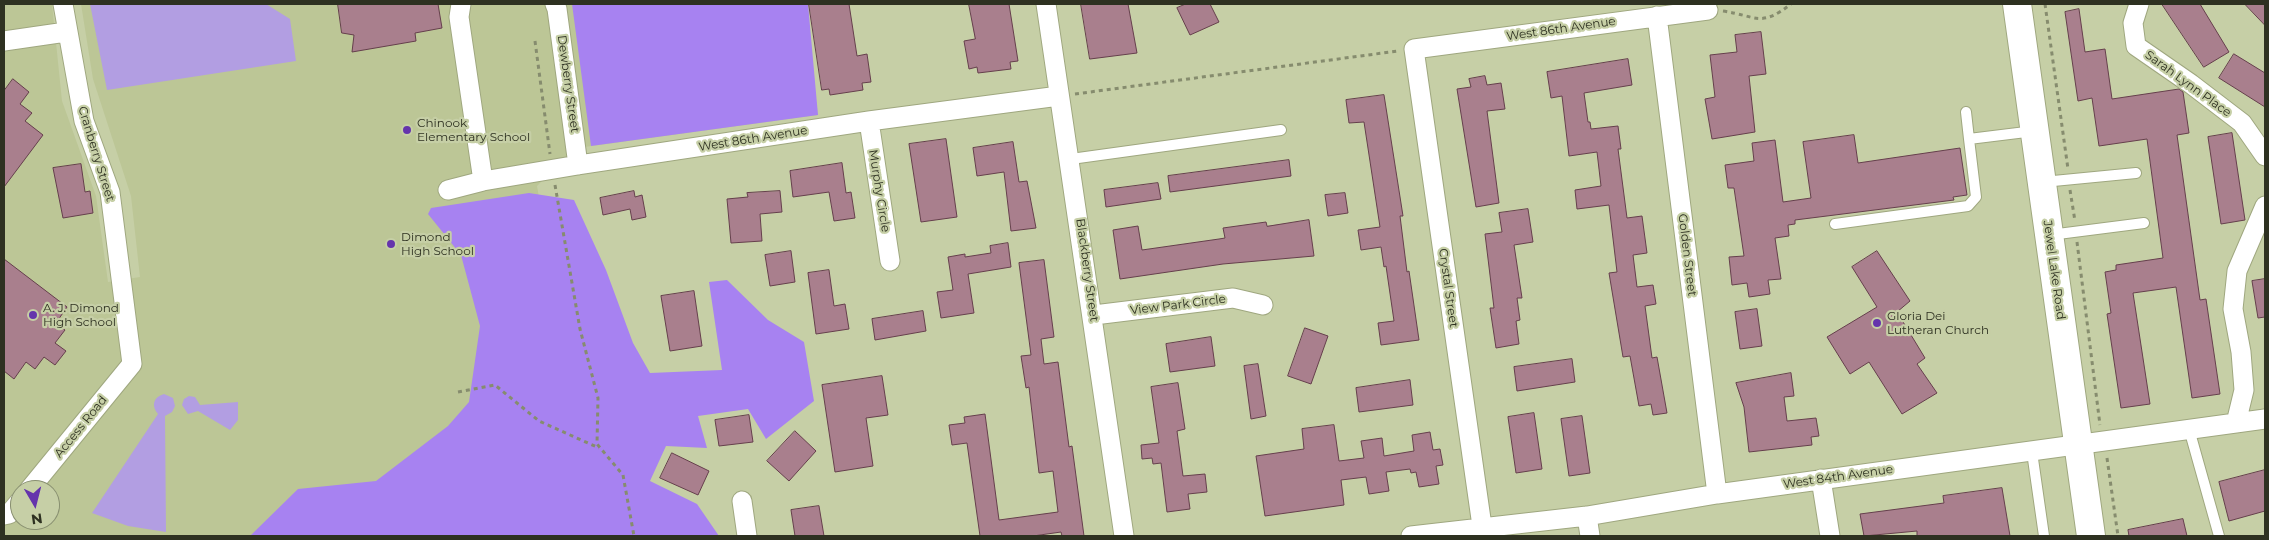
<!DOCTYPE html>
<style>
body{margin:0}
#map{position:relative;width:2269px;height:540px;overflow:hidden;background:#c6cfa6;font-family:Montserrat,sans-serif}
canvas{display:block}
.frame{position:absolute;inset:0;border:5px solid #2e3121;pointer-events:none}
.north{position:absolute;left:10px;top:480px;width:50px;height:50px;box-sizing:border-box;background:#c6cfa6;border:1px solid #899071;border-radius:50%;rotate:172deg;font-size:14px;font-weight:700;line-height:20px;text-align:center;color:#2e3121}
.north::after{content:'';display:block;margin:auto;width:18px;height:22px;background:#6534ac;clip-path:polygon(50% 0,100% 100%,50% 72%,0 100%)}
</style>
<div id="map">
<canvas width="2269" height="540"></canvas>
<div class="frame"></div>
<div class="north">N</div>
</div>
<script>
const ctx = document.querySelector('canvas').getContext('2d');
ctx.lineJoin = 'round';
function fillPath(path, color) { ctx.fillStyle = color; ctx.fill(path, 'evenodd'); }
function stroke(path, color, width, dash) { ctx.strokeStyle = color; ctx.lineWidth = width; ctx.lineCap = dash ? 'butt' : 'round'; ctx.setLineDash(dash || []); ctx.stroke(path); }
function drawText(font, color, halo, rows, align = 'center') {
  ctx.font = font + ' Montserrat,sans-serif'; ctx.lineWidth = 4.5; ctx.setLineDash([]); ctx.textBaseline = 'middle'; ctx.strokeStyle = halo; ctx.fillStyle = color; for (const [text, x, y, turn = 0] of rows) {
    ctx.save(); ctx.translate(x, y); ctx.rotate((+turn || 0) * Math.PI / 180); ctx.textAlign = isNaN(turn) ? turn : align; if (halo) ctx.strokeText(text, 0, 0); ctx.fillText(text, 0, 0); ctx.restore();
  }
}
fillPath(new Path2D(`
 M4,4h48l10,97 34,95 12,86 32,-5 -9,-81 -38,-117 -12,-75h721l16,111 -241,33 1,17 -26,6 -15,15 63,350h-596zM20,490h30v30h-30z`), '#bcc696');
fillPath(new Path2D(`
 M90,4h176l24,15 6,42 -189,29z
 M164,394l9,4 2,8 -3,6 -7,4 1,116 -38,-6 -36,-13 66,-99c-7,-8 -5,-17 6,-20z
 M189,396l6,1 5,8 38,-3v18l-8,10 -32,-19 -10,3 -6,-9 2,-6z`), '#b29ee2');
fillPath(new Path2D(`
 M572,4h236l10,111 -227,31z
 M529,193l45,7 32,70 27,73 17,30 72,-3 -13,-88 18,-2 41,40 36,22 10,59 -48,38 -18,-30 -50,7 9,32 -41,-2 -16,35 47,23 22,32h-469l48,-47 78,-8 72,-55 21,-24 11,-76 -19,-71 -33,-41 3,-6z`), '#a782f1');
const building = new Path2D(`
 M338,4h100l4,24 -27,5 1,8 -64,11 2,-17 -12,-2z
 M809,4h40l8,52 10,-2 4,28 -9,1 1,7 -33,5 -1,-6 -7,1z
 M969,4h40l9,57 -8,1 1,7 -33,4 -1,-6 -8,2 -5,-28 11,-2z
 M1081,4h47l9,49 -47,6z
 M1186,4h24l9,18 -29,13 -13,-27z
 M2162,4h38l29,48 -25,15z
 M2245,4h20v21z
 M2079,9l6,43 20,-3 7,50 67,-10 4,3 6,41 -12,2 23,165 6,-1 14,95 -28,4 -16,-111 -43,6 17,111 -29,4 -14,-94 4,-1 -6,-41 11,-2v-5l47,-7 -16,-119 -48,7 -7,-48 -14,3 -13,-89z
 M1761,32l5,42 -17,2 6,56 -43,7 -7,-40 10,-2 -5,-42 27,-3 -2,-17z
 M2234,54l31,19v34l-46,-29z
 M1628,59l4,26 -48,8 4,29h2l1,7 27,-3 3,23h-3l9,69 15,-2 5,37 -14,2 4,32 16,-2 3,19 -11,2 7,52 5,-1 10,56 -14,2 -2,-11 -12,2 -9,-50 -7,1 -14,-84 8,-1 -8,-67 -32,4 -2,-19 26,-4 -4,-34 -28,4 -7,-60 -11,2 -4,-26z
 M1485,76l2,9 14,-2 4,26 -18,2 12,92 -23,4 -19,-118 14,-2 -2,-8z
 M13,79l16,13 -9,12 12,9 -7,8 18,14 -39,52v-96z
 M1384,95l19,121h-3l7,56 2,-1 10,69 -38,5 -3,-22 16,-2 -8,-55 -2,1 -3,-20 -20,3 -3,-20 22,-3 -16,-105 -15,1 -3,-23z
 M2232,133l13,87 -24,4 -13,-87z
 M1854,135l4,28 102,-15 7,47 -14,2 1,3 -159,20v4l-7,1 1,11 -14,2 6,41 -13,1 2,14 -21,3 -2,-14 -15,2 -3,-28 15,-1 -10,-68h-6l-3,-23 29,-4 -2,-18 23,-3 8,62 28,-4 -8,-56z
 M946,139l11,78 -36,5 -12,-78z
 M1013,142l6,40 8,-1 9,47 -25,3 -7,-59 -27,4 -4,-28z
 M1289,160l2,16 -121,16 -2,-16z
 M842,163l4,30 5,-1 4,26 -21,3 -5,-29 -36,5 -3,-26z
 M81,164l4,28 5,-1 3,22 -30,5 -10,-50z
 M1158,183l3,16 -55,8 -2,-17z
 M634,191l1,6 7,-2 4,22 -14,3 -2,-11 -27,6 -3,-17z
 M780,191l2,21 -22,2 2,27 -31,2 -4,-44 21,-2 -1,-4z
 M1345,193l3,20 -20,3 -3,-21z
 M1528,209l5,33 -19,3 8,53h-5l3,22 -4,1 3,23 -23,4 -6,-40h4l-9,-74 17,-2 -3,-19z
 M1309,220l5,36 -91,8 -103,15 -7,-49 25,-4 4,24 77,-11 6,-1 -2,-10 43,-6 1,4z
 M1008,243l3,24 -43,7 6,39 -33,5 -4,-26 16,-2 -5,-33 17,-3v3l26,-4 -1,-7z
 M791,251l4,31 -25,4 -5,-31z
 M1877,251l33,50 -13,11 28,46 -8,6 20,29 -35,21 -33,-52 -19,12 -23,-37 50,-30 -25,-40z
 M4,259l63,48 -11,16 9,7 -10,13 11,8 -11,14 -11,-8 -9,12 -9,-7 -12,17 -10,-8z
 M1044,260l10,77 -13,2 3,25 14,-2 11,85 3,-1 12,90h-22l-1,-4 -28,4h-53l-13,-93 -15,2 -3,-20 16,-2 -1,-6 21,-3 14,106 59,-8 -5,-41 -14,2 -10,-86 -3,1 -5,-32 10,-1 -12,-92z
 M829,270l5,36 11,-2 4,25 -33,5 -8,-61z
 M2265,279v38l-7,1 -6,-37z
 M694,291l8,55 -32,5 -9,-55z
 M1757,309l5,37 -22,3 -5,-37z
 M923,311l3,20 -51,9 -3,-21z
 M1305,328l23,8 -17,48 -23,-8z
 M1211,337l4,29 -45,6 -4,-28z
 M1572,359l3,23 -58,9 -3,-24z
 M1258,364l8,52 -15,3 -7,-53z
 M1791,373l3,23 -10,1 3,24 29,-3 3,18 -8,1 1,8 -63,7 -5,-45 -8,-24z
 M882,376l6,39 -22,3 7,48 -38,6 -13,-87z
 M1410,380l3,25 -54,7 -3,-24z
 M1178,383l7,46 -8,2 6,45 22,-2 2,18 -19,2 2,15 -23,3 -6,-49 -8,1 -1,-6 -10,1 -1,-14 18,-2 -8,-56z
 M1534,413l8,56 -26,4 -8,-56z
 M749,415l4,27 -34,4 -4,-26z
 M1582,416l8,57 -21,3 -8,-57z
 M1334,425l5,36 25,-3 -3,-17 21,-3 2,18 30,-5 -2,-16 18,-3 3,18 7,-1 3,16 -7,1 3,18 -20,3 -3,-15 -5,1 -1,-4 -24,3 3,19 -20,3 -3,-17 -25,3 3,25 -79,11 -9,-60 48,-7 -2,-20z
 M795,431l21,20 -27,30 -22,-20z
 M672,453l37,18 -11,24 -38,-17z
 M2265,470v41l-36,10 -10,-39z
 M2002,488l8,48h-93v-5l-53,5 -4,-22 84,-11 -1,-7z
 M819,506l5,30h-29l-4,-26z
 M2183,519l4,17h-58l-1,-6z`);
fillPath(building, '#a97f8d');
stroke(building, '#653f4c', 1);
const lane = new Path2D(`
 M1966,112l3,27 65,-8
 M1071,159l210,-29
 M2043,182l93,-9
 M1835,224l133,-18 8,-9 -7,-58
 M2050,235l94,-12
 M2189,429l30,107
 M2032,452l12,84`);
const street = new Path2D(`
 M461,4l-2,13 24,164
 M555,4l2,5 21,156
 M1046,4l78,532
 M2139,4l-6,19 3,23 55,38 51,39 23,33
 M1657,16l60,478
 M4,41l62,-9
 M869,121l21,140
 M448,190l35,-9 95,-16 291,-44 190,-25
 M1094,315l139,-17 30,7
 M2236,423l8,-33 -3,-38 -8,-43 4,-38 28,-65
 M1821,479l9,57
 M29,490l103,-126 -22,-172 -26,-71 -21,-117
 M742,501l5,35
 M4,515l5,-1 11,-13
 M1587,516l3,20
 M1482,526l-68,-477 294,-39
 M1411,536l176,-20 130,-22 548,-75`);
const secondary = new Path2D(`
 M2017,4l74,532`);
stroke(lane, '#9fa77f', 12);
stroke(street, '#9fa77f', 21);
stroke(secondary, '#9fa77f', 30);
stroke(new Path2D(`
 M2045,4l23,165
 M1723,11c34,5 37,17 68,-7
 M535,41l15,113
 M1075,94l323,-43
 M555,185l25,144 18,69 -1,46 26,31 11,61
 M2070,190l5,31
 M2077,242l23,183
 M458,392l37,-7 44,36 60,27
 M2107,458l11,78`), '#868c6e', 3, [4, 4]);
stroke(lane, '#fff', 10);
stroke(street, '#fff', 19);
stroke(secondary, '#fff', 28);
for (const [x, y, r, color] of [
 [407,130,5,"#6534ac"],
 [391,244,5,"#6534ac"],
 [33,315,5,"#6534ac"],
 [1877,323,5,"#6534ac"]
]) { const dot = new Path2D(); dot.arc(x, y, r, 0, 2 * Math.PI); ctx.fillStyle = color; ctx.fill(dot); stroke(dot, '#c6cfa6', 2); }
drawText('12px', '#2e3121', '#c6cfa6', [
 ["West 86th Avenue",1561,29,-8],
 ["Dewberry Street",568,84,82],
 ["Sarah Lynn Place",2188,84,36],
 ["West 86th Avenue",753,139,-9],
 ["Cranberry Street",96,154,73],
 ["Murphy Circle",879,191,81],
 ["Golden Street",1687,255,83],
 ["Blackberry Street",1087,270,82],
 ["Jewel Lake Road",2054,270,82],
 ["Crystal Street",1448,288,82],
 ["View Park Circle",1178,305,-7],
 ["Access Road",81,427,-51],
 ["West 84th Avenue",1838,477,-8]
]);
drawText('12px', '#2e3121', '#c6cfa6', [
 ["Chinook",417,123],
 ["Elementary School",417,137],
 ["Dimond",401,237],
 ["High School",401,251],
 ["A. J. Dimond",43,308],
 ["High School",43,322],
 ["Gloria Dei",1887,316],
 ["Lutheran Church",1887,330]
], 'left');
</script>
